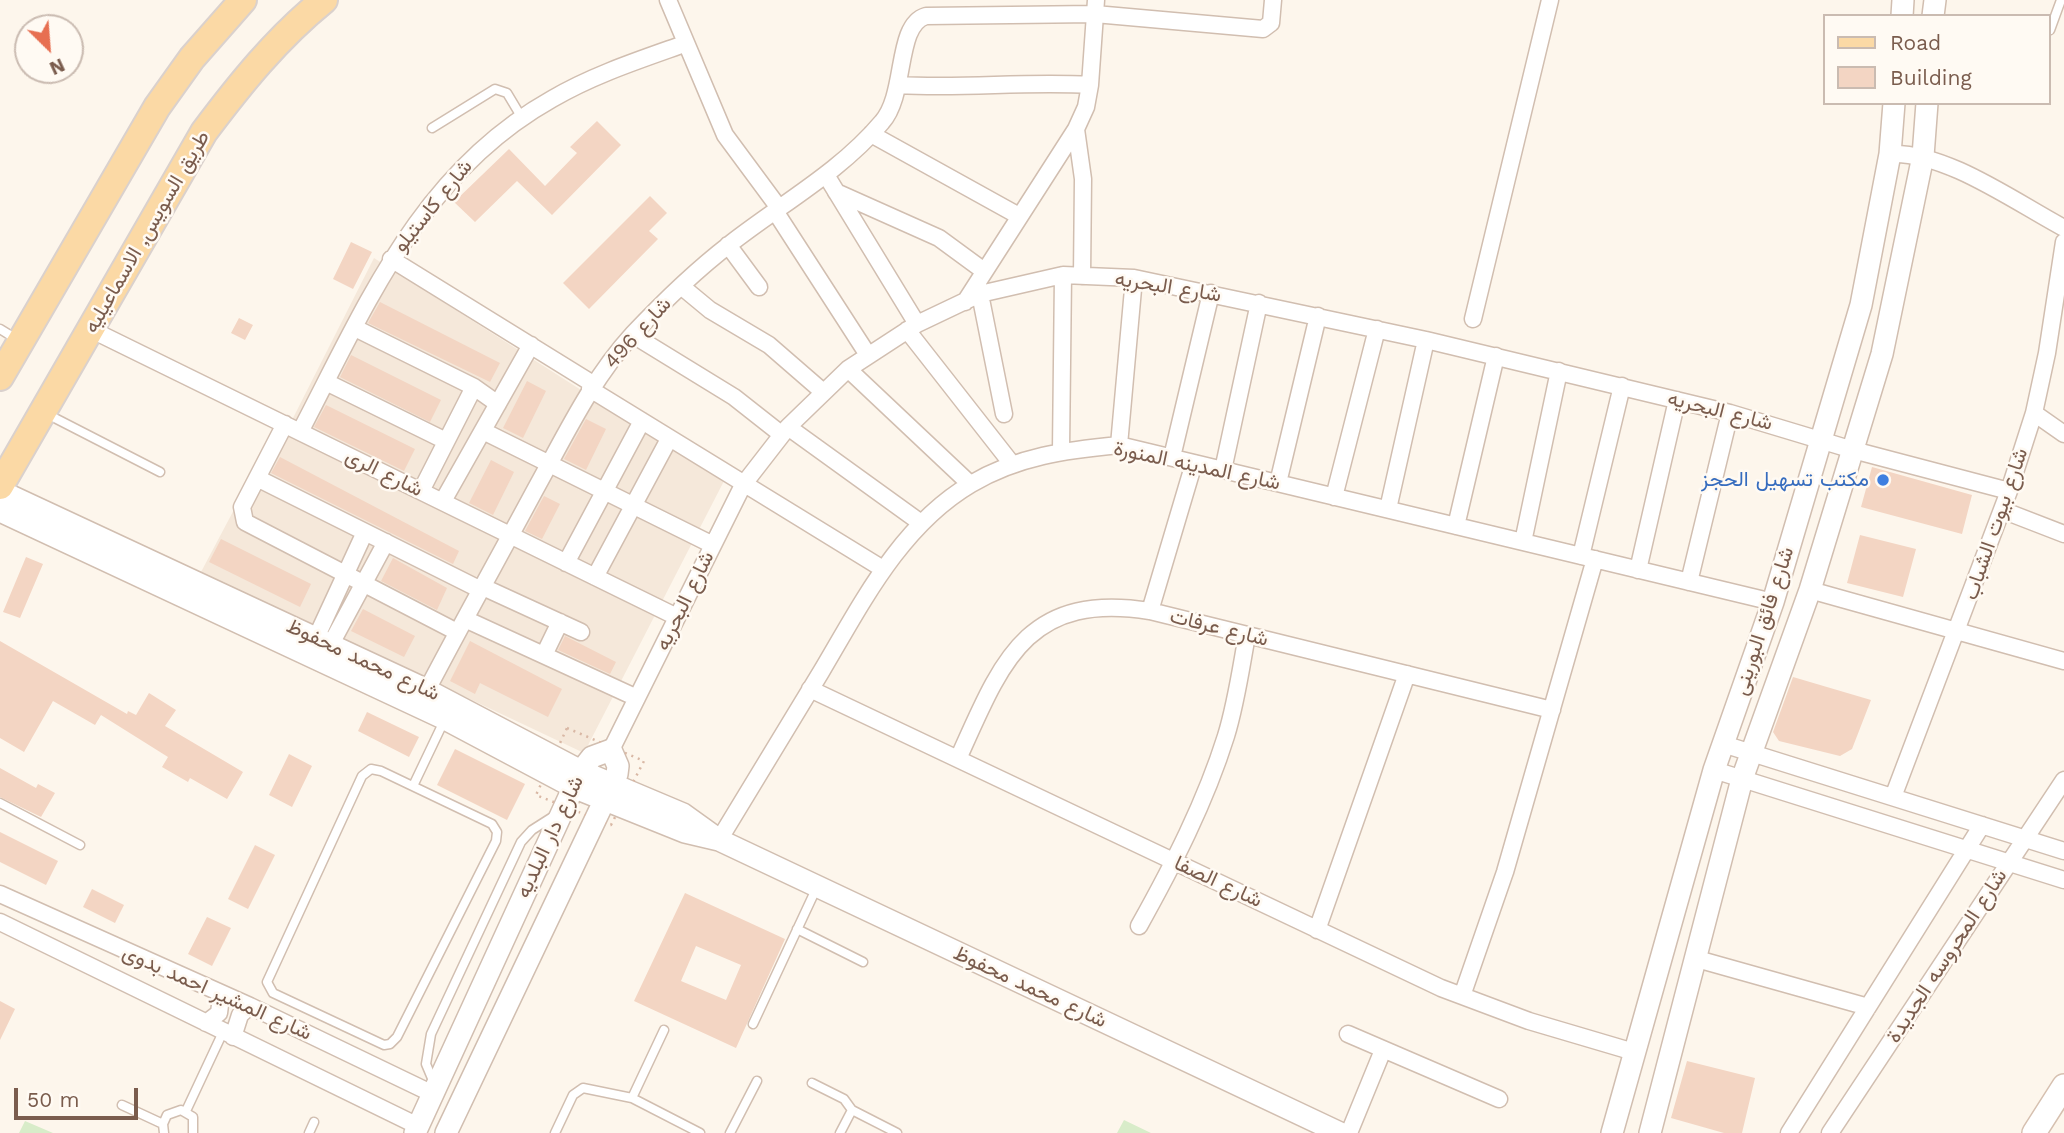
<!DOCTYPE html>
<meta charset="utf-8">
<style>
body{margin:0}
#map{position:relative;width:2064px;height:1133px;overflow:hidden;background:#fdf6ec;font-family:"Work Sans",sans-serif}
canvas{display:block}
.legend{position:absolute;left:1823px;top:14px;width:228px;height:91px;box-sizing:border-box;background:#fffaf3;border:2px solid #cabbb1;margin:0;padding:9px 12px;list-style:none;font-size:21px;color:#7a5c4d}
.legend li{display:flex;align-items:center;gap:14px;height:35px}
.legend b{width:35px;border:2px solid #cabbb1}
.north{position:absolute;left:14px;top:14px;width:70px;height:70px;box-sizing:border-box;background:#fffaf3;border:2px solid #cabbb1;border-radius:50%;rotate:155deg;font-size:19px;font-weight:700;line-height:28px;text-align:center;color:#7a5c4d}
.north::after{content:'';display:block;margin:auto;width:24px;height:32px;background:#e76f51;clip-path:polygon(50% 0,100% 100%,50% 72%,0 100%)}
.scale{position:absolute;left:14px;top:1088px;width:124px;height:32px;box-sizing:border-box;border:4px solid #7a5c4d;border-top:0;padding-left:9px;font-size:21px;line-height:24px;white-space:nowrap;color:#7a5c4d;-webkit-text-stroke:5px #fffaf3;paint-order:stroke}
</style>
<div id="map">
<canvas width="2064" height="1133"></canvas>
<ul class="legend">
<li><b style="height:9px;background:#fbd9a5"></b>Road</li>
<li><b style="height:19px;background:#f3d5c3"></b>Building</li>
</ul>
<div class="north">N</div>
<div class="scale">50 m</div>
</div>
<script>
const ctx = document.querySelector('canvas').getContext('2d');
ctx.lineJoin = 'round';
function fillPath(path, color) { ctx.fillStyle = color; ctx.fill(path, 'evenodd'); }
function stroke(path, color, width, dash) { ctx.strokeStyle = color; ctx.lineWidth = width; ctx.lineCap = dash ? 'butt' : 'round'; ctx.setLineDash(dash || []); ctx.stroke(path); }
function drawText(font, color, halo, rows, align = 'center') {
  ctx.font = font + ' "Work Sans",Vazirmatn,sans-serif'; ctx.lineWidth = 5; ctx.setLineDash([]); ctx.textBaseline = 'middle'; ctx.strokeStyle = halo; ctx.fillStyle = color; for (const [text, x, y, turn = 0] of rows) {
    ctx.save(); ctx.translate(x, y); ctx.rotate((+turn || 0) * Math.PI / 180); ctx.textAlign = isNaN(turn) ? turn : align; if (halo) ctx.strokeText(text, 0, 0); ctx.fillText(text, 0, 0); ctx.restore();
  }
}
fillPath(new Path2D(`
 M374,258l350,223 -140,272 -383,-181 81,-153 9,3z`), '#f5e8da');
fillPath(new Path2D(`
 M1124,1120l27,13h-34z
 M25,1121l28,12h-34z`), '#d8ecc9');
fillPath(new Path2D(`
 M597,121l24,24 -69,70 -35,-34 -42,41 -21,-20 55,-53 36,37 32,-33 -7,-6z
 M650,196l17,17 -18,18 9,8 -69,70 -26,-26z
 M351,242l21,10 -19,37 -20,-10z
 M380,302l120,61 -10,19 -122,-59z
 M239,318l14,7 -8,15 -14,-7z
 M351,355l90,45 -11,22 -90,-45z
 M527,381l19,10 -23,47 -20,-10z
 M326,405l89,44 -11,22 -90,-44z
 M586,419l20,10 -20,41 -22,-11z
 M280,457l179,94 -6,13 -182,-91z
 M491,460l23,12 -21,43 -24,-12z
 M1872,467l100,28 -10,39 -101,-27z
 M544,496l16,8 -18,35 -17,-8z
 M1860,535l56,14 -13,48 -56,-14z
 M221,539l90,45 -11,23 -91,-45z
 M26,557l17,7 -23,54 -17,-6z
 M393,558l54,30 -10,22 -56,-29z
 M363,609l52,27 -11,21 -53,-26z
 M565,636l51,26 -6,12 -52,-24z
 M0,641l127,73 1,-3 8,4 13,-22 27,17 -11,16 78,46 -16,27 -37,-21 -2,4 -26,-15 6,-10 -67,-42 -6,10 -42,-24 -29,51 -24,-14z
 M470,641l92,48 -14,28 -68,-34 -5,11 -25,-13z
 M1793,677l78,23 -19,49 -12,7 -61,-15 -6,-9z
 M367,712l52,25 -10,20 -51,-26z
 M455,749l70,35 -18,36 -70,-35z
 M289,754l23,12 -20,41 -23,-12z
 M0,768l36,20 2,-4 17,9 -14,24 -41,-20z
 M0,832l58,29 -12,24 -46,-23z
 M255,845l20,10 -27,54 -20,-10z
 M92,889l32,16 -9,18 -32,-16z
 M685,893l100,46 -49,109 -102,-47zM696,946l45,19 -15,35 -45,-19z
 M207,917l24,11 -19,38 -24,-12z
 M0,1001l15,8 -15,31z
 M1687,1061l68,17 -13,55h-18l-53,-15z`), '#f3d5c3');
const service = new Path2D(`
 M2050,30l11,-30
 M432,128l63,-39 12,4 15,25
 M0,329l18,11
 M45,413l115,59
 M371,769l10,2 111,53 5,8 -1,9 -99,196 -7,7 -6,1 -111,-52 -6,-11 95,-206z
 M413,786l31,-65
 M0,803l80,42
 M797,929l66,33
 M753,1024l64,-137
 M434,1083l-8,-19 5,-30 90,-192 11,-12 22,-14
 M812,1083l32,16 8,11 45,23
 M632,1098l32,-68
 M122,1105l41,19
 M186,1111l37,-79
 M164,1133l-1,-9 4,-9 14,-5 12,7v16
 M309,1133l5,-11
 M555,1133l18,-38 10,-7 49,10 68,35
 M730,1133l27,-52
 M840,1133l12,-23`);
const minor = new Path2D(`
 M668,0l57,135 54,73
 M899,85c64,4 127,-4 191,0
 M1076,129l7,50 -1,97
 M871,134l148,82
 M1890,154c55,-3 125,48 174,74
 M826,175l91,149
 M836,192l103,46 45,33
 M775,211l93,144
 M728,245l31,42
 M391,259l202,125
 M681,286l29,24 59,35 53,46
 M980,294l24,120
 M965,302l111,-173 10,-22 4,-22 6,-85
 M1473,319l77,-319
 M355,328l119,59 24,17
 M90,329l587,288
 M907,330l105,134
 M633,335l101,62 47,37
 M848,369l122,115
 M326,382l120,59
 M590,389l293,180
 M2034,413l30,21
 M285,424l-43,83 3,15 212,110
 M788,427l133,96
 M483,431l230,114
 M300,432c67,-128 120,-259 252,-333 41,-24 87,-39 132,-55
 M1119,445l15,-167
 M1061,450l2,-175
 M1172,457l39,-164
 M1223,470l36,-167
 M257,478l224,112
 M1278,483l40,-167
 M421,491l53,-104
 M1334,497l43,-168
 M443,501l88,-156
 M1388,509l38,-169
 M2002,510l62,24
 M1456,526l40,-170
 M1523,542l36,-171
 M1581,556l41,-170
 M566,563l76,-142
 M1638,570l39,-170
 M595,577l74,-138
 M1689,582l41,-169
 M483,587l98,45
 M1810,590l254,71
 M1150,611l44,-148
 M465,619l172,79
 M316,638l49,-106
 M331,644l55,-102
 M544,655l16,-33
 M810,689l631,299 88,33 105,31
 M427,690c35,-67 72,-133 108,-200 30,-54 56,-110 98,-156 30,-32 62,-63 97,-90 51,-40 110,-72 152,-122 25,-28 13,-97 44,-106l169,-2 168,15 8,-6 2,-23
 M1723,744l341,107
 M611,750l132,-265 45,-58 60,-58 69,-45 63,-30 83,-19 71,3 292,62 304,73 123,37 156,41
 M958,759c43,-96 68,-168 192,-148l402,99
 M1714,770l350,110
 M1893,797l116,-306 25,-78 13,-60 17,-111
 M719,840c34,-56 68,-112 102,-168 41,-69 79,-146 150,-188 47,-28 96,-34 148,-39l654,157
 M0,894l250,112 183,88
 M0,922l418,204
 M1139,926c34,-61 66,-123 87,-190 10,-32 15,-68 21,-101
 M1317,930l90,-256
 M1697,959l171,48
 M1462,996l43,-124 90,-313
 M206,1023l13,-10 2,-16 -4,-5
 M1348,1034l151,65
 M233,1037l7,-22 10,-9
 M1349,1133l34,-83
 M1789,1133l193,-308
 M1830,1133l234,-353`);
const tertiary = new Path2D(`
 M1902,16l1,-16
 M1933,16l2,-16
 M0,491l427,199 154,81 102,43 32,23
 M0,511l445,208 128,68 112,45 34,8 621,293
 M415,1133l166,-362 11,-14 19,-7 7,16 -1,8 -171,359
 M1612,1133l102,-363 59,-168 88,-297 29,-151 4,-51
 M1650,1133l92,-354 68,-189 72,-236 41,-198 4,-53`);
const secondary = new Path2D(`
 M2034,1133l30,-47`);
const primary = new Path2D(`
 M0,377l157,-270 35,-49 51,-58
 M0,486l204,-354c36,-48 73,-94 120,-132`);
stroke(service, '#d1beb0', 11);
stroke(minor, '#d1beb0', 19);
stroke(tertiary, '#d1beb0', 24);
stroke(secondary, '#d6c0b0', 26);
stroke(primary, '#dad1cd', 30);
stroke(new Path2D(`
 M567,728l77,33 -33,64 -75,-30z`), '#d9b8a5', 2.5, [2, 5]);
stroke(service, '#fff', 8);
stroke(minor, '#fff', 16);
stroke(tertiary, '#fff', 21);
stroke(secondary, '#fff', 23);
stroke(primary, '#fbd9a5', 26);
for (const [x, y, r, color] of [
 [1883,480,7,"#3f7fe0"]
]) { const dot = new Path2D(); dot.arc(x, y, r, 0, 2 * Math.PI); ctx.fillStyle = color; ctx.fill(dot); stroke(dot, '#fffaf3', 2.5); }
drawText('21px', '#7a5c4d', '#fffaf3', [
 ["شارع كاستيلو",433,206,-51],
 ["طريق السويس, الاسماعيليه",147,232,-60],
 ["شارع البحريه",1168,287,9],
 ["شارع 496",638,333,-48],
 ["شارع البحريه",1720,411,14],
 ["شارع المدينه المنورة",1197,466,12],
 ["شارع الرى",384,473,26],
 ["شارع بيوت الشباب",1996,524,-71],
 ["شارع البحريه",685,601,-64],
 ["شارع فائق البورينى",1764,621,-72],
 ["شارع عرفات",1219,628,14],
 ["شارع محمد محفوظ",363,660,25],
 ["شارع دار البلديه",550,837,-65],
 ["شارع الصفا",1218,882,25],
 ["شارع المحروسه الجديدة",1947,956,-57],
 ["شارع محمد محفوظ",1030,987,25],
 ["شارع المشير احمد بدوى",217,993,24]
]);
drawText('21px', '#366cbe', '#fffaf3', [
 ["مكتب تسهيل الحجز",1869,480]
], 'right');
</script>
